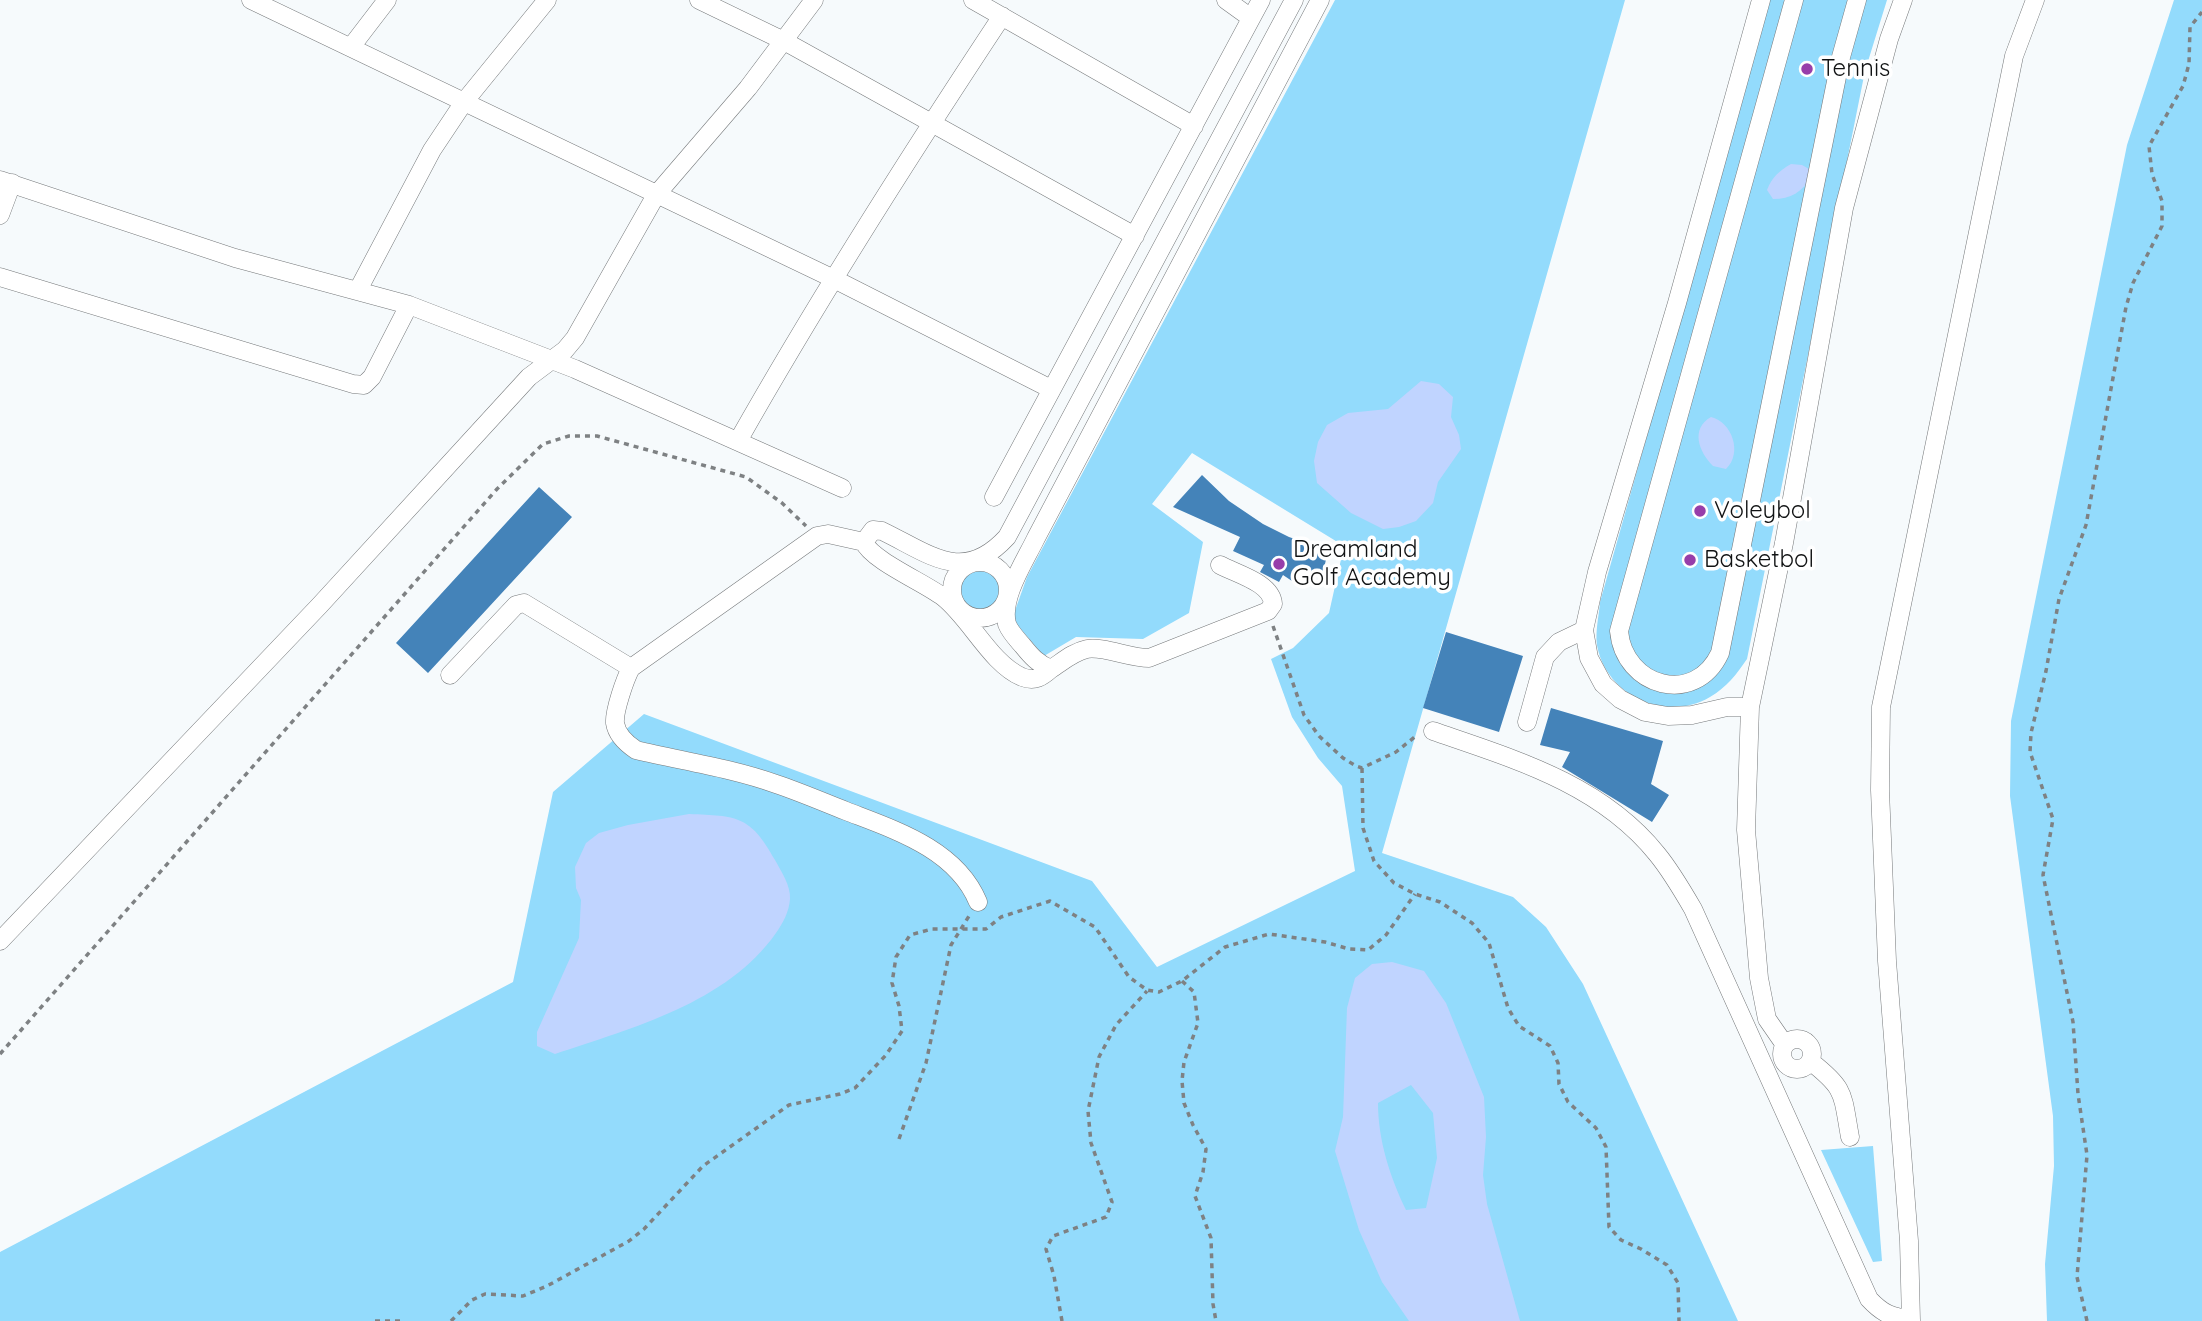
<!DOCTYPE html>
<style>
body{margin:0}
canvas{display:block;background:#f6fafc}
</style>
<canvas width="2202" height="1321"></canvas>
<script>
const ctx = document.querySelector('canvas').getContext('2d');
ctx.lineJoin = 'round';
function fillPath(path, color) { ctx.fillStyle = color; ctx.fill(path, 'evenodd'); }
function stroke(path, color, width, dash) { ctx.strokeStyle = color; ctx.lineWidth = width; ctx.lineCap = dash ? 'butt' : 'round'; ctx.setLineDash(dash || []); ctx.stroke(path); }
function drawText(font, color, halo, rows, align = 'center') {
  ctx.font = font + ' Quicksand,sans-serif'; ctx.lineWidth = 7; ctx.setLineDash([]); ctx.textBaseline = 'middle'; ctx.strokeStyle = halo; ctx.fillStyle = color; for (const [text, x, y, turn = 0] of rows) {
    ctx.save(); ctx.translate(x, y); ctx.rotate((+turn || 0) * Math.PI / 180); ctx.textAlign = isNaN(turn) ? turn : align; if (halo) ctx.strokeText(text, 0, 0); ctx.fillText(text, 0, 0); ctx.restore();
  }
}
fillPath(new Path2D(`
 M1335,0h290l-243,853 131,44 33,30 37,57 155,337h-1738v-69l513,-270 40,-190 91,-78 448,167 65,86 198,-96 -13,-85 -24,-28 -26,-41 -21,-58 22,-11 36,-35 15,-67 -152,-93 -40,51 51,38 -14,71 -46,26 -67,-2 -32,19 -32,-37 15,-42z
 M1770,0h117l-22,71 -118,588c-11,16 -20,28 -37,38 -42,25 -100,1 -112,-47 -4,-14 1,-34 2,-48z
 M2174,0h28v1321h-155l-2,-57 9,-98 -1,-50 -43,-320 1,-75 116,-576z
 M960 591a20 20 0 1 1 40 0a20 20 0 1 1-40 0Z
 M1873,1146l9,115 -9,1 -52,-112z`), '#93dbfc');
fillPath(new Path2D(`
 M1791,164l11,1 7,4 2,8c-9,15 -20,22 -38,22l-6,-9c5,-13 12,-19 24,-26z
 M1421,381l18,3 14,13 -2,20 8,18 2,14 -23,33 -5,21 -17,18 -17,6 -16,2 -32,-16 -34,-30 -3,-22 4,-19 9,-17 21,-12 40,-4z
 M1711,417c21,5 32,36 15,52l-13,-3c-14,-14 -23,-37 -2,-49z
 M689,814c48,2 61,1 86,46 6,11 16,26 15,39 -1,13 -7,24 -14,34 -49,70 -144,95 -221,121l-18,-8v-14l42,-94 2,-38 -5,-12 -1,-21 11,-24 13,-10 29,-8z
 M1392,962l32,9 22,32 38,94 2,40 -3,38 4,29 33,117h-111l-27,-39 -23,-52 -24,-79 8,-34 4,-109 8,-30 17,-14zM1411,1085l22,28 4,45 -11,50 -20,2c-16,-33 -28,-70 -28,-107z`), '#c0d4ff');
fillPath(new Path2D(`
 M1202,475l27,26 34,23 26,13 39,13 -6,28 -22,-11 -8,14 -9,-6 -4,7 -19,-10 4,-7 -31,-14 7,-14 -67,-30z
 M539,487l33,30 -144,156 -32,-30z
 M1446,632l77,24 -24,76 -76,-24z
 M1551,708l112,33 -12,43 18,11 -17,27 -90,-55 8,-15 -30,-7z`), '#4483b9');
const minor = new Path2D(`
 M251,0l583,279 217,110
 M699,0l85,41 351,195
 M973,0l221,126
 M1226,0l25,18
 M1294,0l-287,537c-44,48 -77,17 -125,-6l-9,-1 -9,12c7,18 61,41 79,55 27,21 48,67 79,80 13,5 20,0 29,-8 -13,-5 -20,-13 -28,-23 -6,-7 -13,-14 -16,-22 -7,-26 18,-63 29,-86l284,-538
 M1794,0l-175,631c5,56 76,76 101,22l121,-596 16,-57
 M351,47l36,-47
 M0,180l235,78 174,47 166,64 267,119
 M0,215l12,-32
 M0,277l353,107 11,1 8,-8 37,-72
 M358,290l74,-140 32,-48 83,-102
 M738,441c82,-145 172,-286 264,-425
 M994,497l267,-497
 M864,542l-36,-8 -11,2 -186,132c-6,11 -17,43 -16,55 2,13 12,21 21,27 46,11 95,18 140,34 24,8 47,18 70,27 49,19 110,38 132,91
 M952 590a28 28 0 1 1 56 0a28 28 0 1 1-56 0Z
 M1051,669c11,-7 22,-17 36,-20 16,-3 43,9 62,9l119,-47 5,-7c-1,-21 -36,-30 -53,-39
 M450,675l66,-70 8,-2 107,65
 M1750,707h-23l-35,8 -24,1 -23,-4 -25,-13 -17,-15 -14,-26 -5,-28 13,-58 80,-269 84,-303
 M1527,722l18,-65 14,-15 25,-12
 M1433,731c81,28 168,53 224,123 14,17 25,36 36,55l176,390c13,14 23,19 42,20
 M0,941l320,-336 209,-228 36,-27 10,-12 81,-143 92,-107 66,-88
 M1782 1054a15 15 0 1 1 30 0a15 15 0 1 1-30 0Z
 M1785,1045l-18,-26 -8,-41 -13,-148 4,-123 34,-164 60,-335 45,-169 14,-39
 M1810,1061c36,28 32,32 40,76
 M1911,1321l-2,-80 -22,-280 -7,-171 1,-83 133,-651 21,-56`);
stroke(minor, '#76797b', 19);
stroke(new Path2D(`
 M1273,626l31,89 15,21 24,22 13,8 6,2 34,-16 20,-16
 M1362,768l1,60 11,33 20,22 21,11 25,8 32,21 17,20 19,65 11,18 31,20 8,17 1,21 9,18 28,26 10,19 3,80 12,13 20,9 26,16 11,18 1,38
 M1182,981l12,11 4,31 -14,39 -2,19 2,22 9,22 13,24 -3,23 -8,24 16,42 2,66 3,17
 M0,1054l497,-565 46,-45 26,-8h28l149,41 36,26 24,23
 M899,1139l27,-76 25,-118 18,-29
 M375,1321h26
 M451,1321l21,-21 13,-6 38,2 24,-10 82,-45 15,-12 59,-63 86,-61 51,-11 15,-6 31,-33 16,-24 -3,-25 -7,-23 4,-26 14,-22 22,-6h54l15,-12 49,-16 45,26 34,50 18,13 12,2 23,-11 43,-34 44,-13 56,8 24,7 19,1 18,-15 29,-41
 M1062,1321l-8,-45 -8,-27 7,-13 53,-19 6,-15 -21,-59 -3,-32 11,-54 17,-32 31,-34
 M2087,1321l-10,-44 10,-122 -9,-61 -5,-72 -30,-147 10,-56 -23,-67 1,-19 15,-62 13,-72 27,-74 40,-218 7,-24 29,-57v-25l-10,-27 -3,-28 34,-60 6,-22 1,-37 12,-15`), '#7e8183', 3.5, [5, 5]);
stroke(minor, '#fff', 18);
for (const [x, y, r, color] of [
 [1807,69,7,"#973eaa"],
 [1700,511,7,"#973eaa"],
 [1690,560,7,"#973eaa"],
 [1279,564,7,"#973eaa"]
]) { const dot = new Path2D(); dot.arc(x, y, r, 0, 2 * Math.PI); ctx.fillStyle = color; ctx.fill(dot); stroke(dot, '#fff', 2.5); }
drawText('24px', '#111314', '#fff', [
 ["Tennis",1821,69],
 ["Voleybol",1714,511],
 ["Dreamland",1293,550],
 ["Golf Academy",1293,578],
 ["Basketbol",1704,560]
], 'left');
</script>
